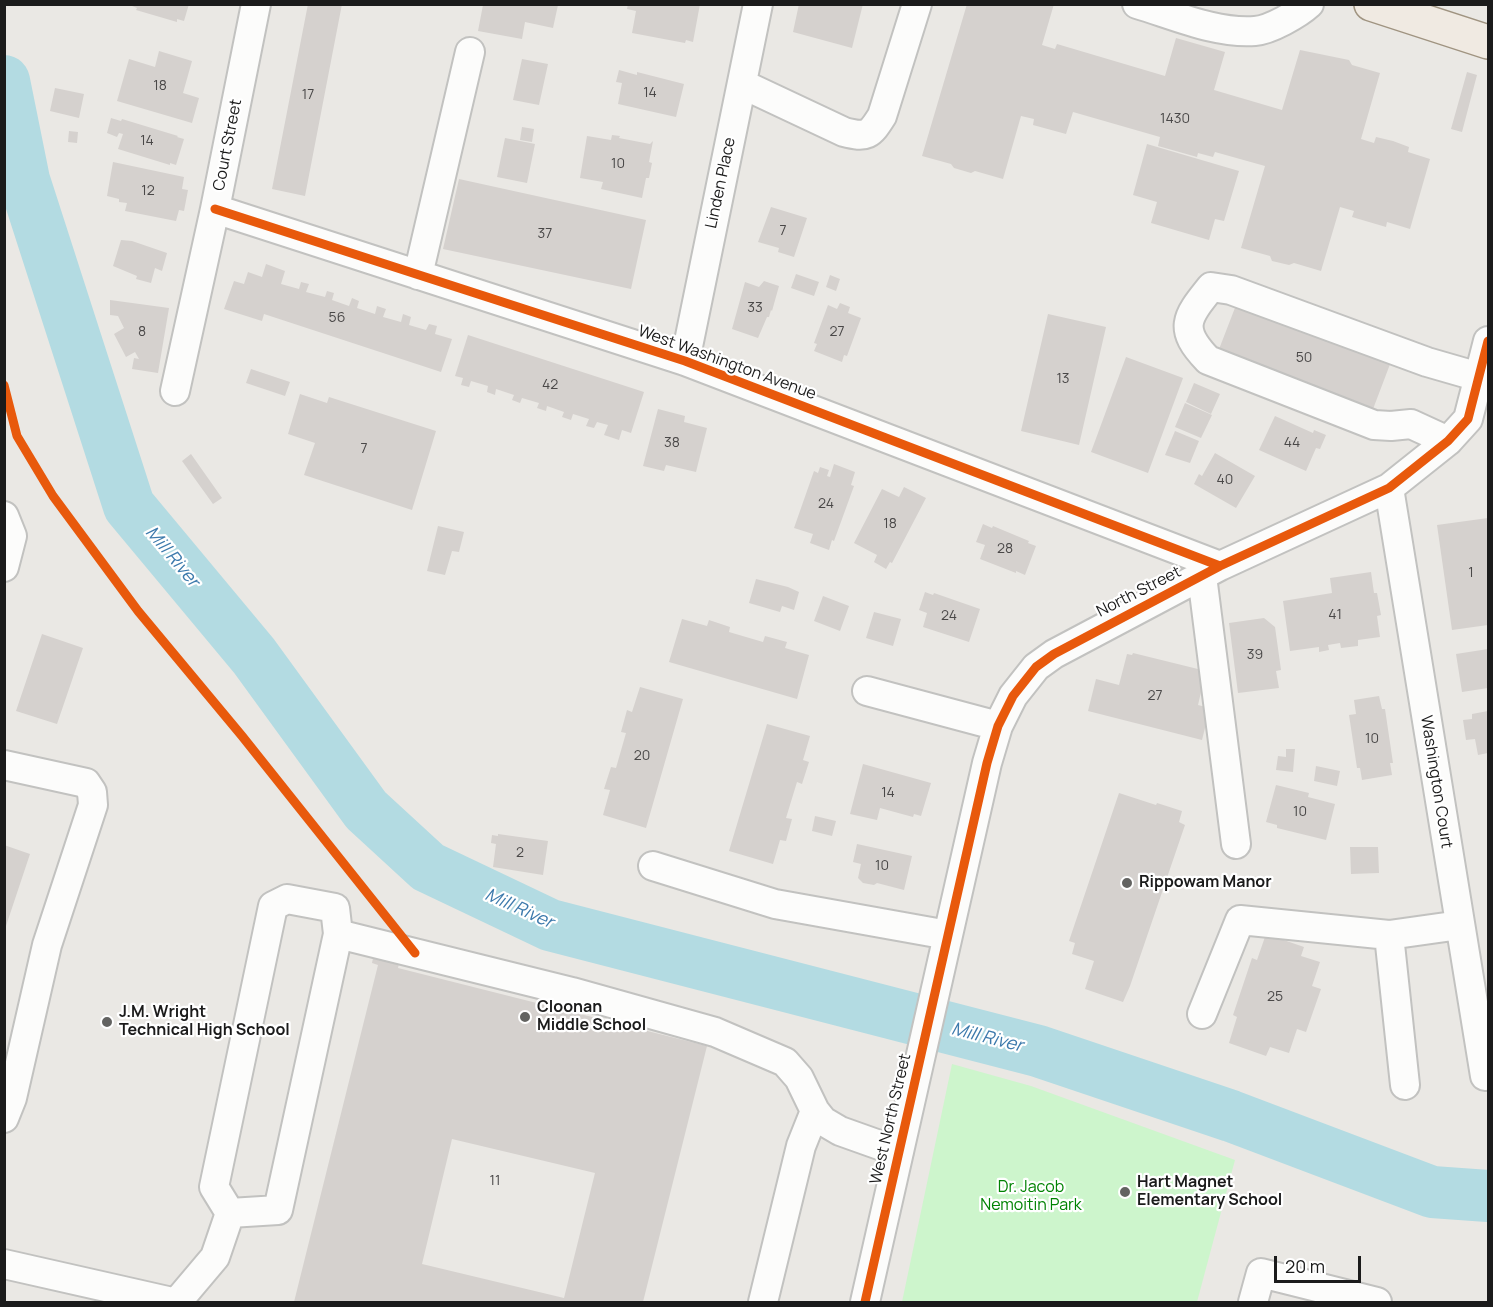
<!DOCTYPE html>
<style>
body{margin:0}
#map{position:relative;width:1493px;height:1307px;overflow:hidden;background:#eae8e4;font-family:Manrope,sans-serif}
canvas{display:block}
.frame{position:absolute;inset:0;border:6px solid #1b1b1b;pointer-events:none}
.scale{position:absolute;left:1274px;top:1256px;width:87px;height:27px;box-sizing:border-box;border:3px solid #1b1b1b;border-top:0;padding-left:8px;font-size:18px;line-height:21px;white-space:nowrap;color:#1b1b1b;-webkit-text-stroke:4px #fff;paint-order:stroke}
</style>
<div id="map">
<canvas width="1493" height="1307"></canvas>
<div class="frame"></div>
<div class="scale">20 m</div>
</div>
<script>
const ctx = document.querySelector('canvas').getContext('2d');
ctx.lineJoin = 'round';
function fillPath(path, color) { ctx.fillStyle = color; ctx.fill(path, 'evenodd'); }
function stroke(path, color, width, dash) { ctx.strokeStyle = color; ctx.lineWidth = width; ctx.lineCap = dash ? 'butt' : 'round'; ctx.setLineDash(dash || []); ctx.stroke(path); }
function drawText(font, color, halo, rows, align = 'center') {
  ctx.font = font + ' Manrope,sans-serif'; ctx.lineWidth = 4.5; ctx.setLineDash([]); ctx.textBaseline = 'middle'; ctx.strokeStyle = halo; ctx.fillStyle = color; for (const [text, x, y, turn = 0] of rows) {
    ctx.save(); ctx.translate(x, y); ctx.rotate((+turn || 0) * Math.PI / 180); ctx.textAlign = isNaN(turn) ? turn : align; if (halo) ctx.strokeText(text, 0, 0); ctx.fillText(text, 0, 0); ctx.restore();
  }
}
fillPath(new Path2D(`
 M952,1064l79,22 204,74 -38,142h-295z`), '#cdf5cc');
stroke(new Path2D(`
 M4,81l20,99 105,326 125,150 112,154 62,57 122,58 488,126 193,65 201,76 56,4`), '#b3dbe2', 52);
fillPath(new Path2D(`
 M127,4h62l-5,17 -7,-2v3l-41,-12 1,-2z
 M308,4h34l-37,192 -33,-7z
 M628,4h72l-7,38 -7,-2 -1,3 -53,-10 4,-22 -9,-2z
 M799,4h64l-11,44 -59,-16z
 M967,4h87l-12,41 13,4 2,-5 108,32 11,-38 49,14 -11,38 68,20 18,-60 49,10 3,5 28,8 -19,66 13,4 2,-6 17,4 16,6 -1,5 22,7 -20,70 -23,-7 -1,5 -34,-10 2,-6 -14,-4 -19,64 -27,-8 -5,2 -17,-4 -2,-5 -29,-8 24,-82 -50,-14 -2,5 -15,-4 -1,4 -39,-11 2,-9 -87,-25 -7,22 -33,-9 1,-6 -13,-3 -18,63 -28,-8 -4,2 -17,-5 -3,-4 -29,-8z
 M483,5h75l-5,23 -28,-6 -3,17 -44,-8z
 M159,51l33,10 -9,32 16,5 -7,25 -75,-22 12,-42 26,8z
 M522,59l26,5 -9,41 -26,-5z
 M619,70l18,5v-3l47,12 -8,33 -58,-13 4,-21 -6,-1z
 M1467,72l10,3 -15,57 -11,-3z
 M55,88l29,6 -5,24 -29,-7z
 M111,118l10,3 1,-2 56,17 -1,1 7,2 -8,26 -6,-2v2l-52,-16 5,-15 -4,-1 -2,4 -10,-4z
 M522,127l12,2 -2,13 -12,-2z
 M69,131l9,1 -1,11 -9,-1z
 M612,135l8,1 -1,2 31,6 3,-3 -4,21 3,1 -3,15h-3l-4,20 -41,-9 2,-7 -23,-4 7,-42 24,4z
 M505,138l30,6 -8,39 -30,-6z
 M1147,144l92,27 -15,50 -9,-2 -6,21 -58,-17 6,-21 -24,-7z
 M113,162l71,15 -2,12 6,1 -4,21 -5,-1 -3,11 -51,-10 2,-8 -8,-1v-3l-12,-3z
 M459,179l187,41 -15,69 -188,-40z
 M771,207l36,11 -13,39 -16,-5 1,-4 -21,-6z
 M121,240l11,1 35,12 -5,18 -7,-3 -4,15 -15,-4 1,-3 -24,-10z
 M266,264l19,7 -4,13 18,5 2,-7 8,2 -3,8 19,5 2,-6 7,2 -2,7 17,6 3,-8 7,3 -2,7 18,6 2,-8 9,3 -3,8 18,5 2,-8 8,3 -2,8 17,5 3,-6 8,2 -2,8 17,5 -11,33 -177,-58 -2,7 -38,-12 10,-28 10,3 4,-12 14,5z
 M796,274l23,8 -5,14 -23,-8z
 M830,275l10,4 -4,12 -10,-4z
 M764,281l15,5 -7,25 -1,-1 -2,7h-2l-9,21 -26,-9 13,-47 14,5z
 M110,300l59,8 -11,65 -26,-4 2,-11 5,1 -4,-7 -9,5 -12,-23 10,-6 -6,-12 -8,-1z
 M1238,300l154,59 -22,58 -154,-60z
 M840,303l10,4 -2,6 13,5 -14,38 -3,-1 -2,7 -28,-11 3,-7 -3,-1 14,-38 9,4z
 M1048,314l58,13 -27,118 -58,-14z
 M468,335l176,57 -13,41 -9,-3 -3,10 -15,-5 4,-10 -11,-3 -3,6 -8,-2 3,-7 -16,-5 -2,6 -9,-3 2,-5 -17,-6 -1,5 -9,-3 2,-5 -17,-5 -2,5 -8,-3 2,-5 -18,-6 -1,6 -8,-3 1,-6 -17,-5 -2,6 -8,-2 2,-7 -8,-2z
 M1126,357l57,21 -35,95 -57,-21z
 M251,369l39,13 -5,14 -39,-13z
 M1194,383l26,11 -9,20 -25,-12z
 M300,394l27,9 2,-6 107,34 -24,79 -108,-35 11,-32 -27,-9z
 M1185,403l27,12 -11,23 -26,-11z
 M658,409l27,7 -1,6 23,6 -11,44 -30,-7 -2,6 -21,-5z
 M1275,416l38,17 1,-3 12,5 -6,14 -4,-1 -10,23 -47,-21z
 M1175,431l24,10 -9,22 -25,-8z
 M1215,453l40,23 -19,32 -42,-24 5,-10 3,2z
 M191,454l31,44 -9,6 -31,-43z
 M834,464l21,8 -4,13 3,1 -20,55 -2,-1 -3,10 -19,-7 3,-9 -19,-6 20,-57 4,2 2,-6 9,3 -2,6 3,1z
 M904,487l22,11 -34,65 -2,-1 -4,7 -12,-7 3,-7 -23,-12 28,-54 17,8z
 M1488,518v107l-36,5 -15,-105z
 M983,524l9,4 1,-2 36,15 -1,2 8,3 -11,29 -9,-4v2l-36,-14 5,-14 -9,-3z
 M438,526l26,6 -5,20 -7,-1 -7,24 -18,-4z
 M1371,572l3,21h3l4,22 -4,1 3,21 -22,3v6l-17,2 -1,-5 -12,2 1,5 -10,2v-5l-29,4 -7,-50 49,-8 -2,-15z
 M756,579l32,8 11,5 -5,18 -12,-4 -2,6 -31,-9z
 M925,592l8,3 1,-2 46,16 -11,33 -46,-15 4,-14 -8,-3z
 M823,596l26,10 -9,25 -26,-10z
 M874,612l27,7 -8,27 -27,-8z
 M1264,618l11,9 6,43 -5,1 3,17 -41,5 -9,-70z
 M682,619l25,7 2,-6 21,7 -1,5 34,10 2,-6 22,6 -2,6 24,7 -12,44 -128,-37z
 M42,634l41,14 -26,76 -41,-13z
 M1488,649v39l-26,4 -6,-38z
 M1133,653l73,18 -8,34 12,3 -8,32 -114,-29 8,-32 23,6 8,-31 5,1z
 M640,687l43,12 -37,129 -43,-13 7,-25 -6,-1 7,-22 5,1 10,-35 -5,-1 6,-22 5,2z
 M1379,696l3,13h3l8,54h-3l2,12 -30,5 -2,-12h-3l-8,-53 7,-1 -2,-14z
 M1488,711v42l-10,2 -3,-16 -9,1 -3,-20 9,-1v-5z
 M767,724l43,12 -7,24 6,2 -7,22 -5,-2 -11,36 6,1 -6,22 -6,-1 -7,24 -44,-13z
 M1286,749h9l-2,23 -17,-2 2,-14 8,1z
 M863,764l68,19 -10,33 -7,-2 -1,3 -33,-9 -3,12 -27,-6z
 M1316,766l24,5 -3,15 -23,-5z
 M1276,785l33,8 -1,4 27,7 -9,36 -49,-12v-3l-11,-3z
 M1119,793l37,12 1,-2 25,8 -3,11 6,3 -55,161 -7,16 -38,-13 9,-28 -22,-7 3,-11 -6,-2z
 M815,816l21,5 -4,15 -20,-5z
 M498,834l50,7 -5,34 -50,-8 3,-23 -5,-1 1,-8 6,1z
 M857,844l55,12 -8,34 -27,-7 -3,2 -11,-2 -5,-5 3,-14 -8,-2z
 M4,845l26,9 -25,75h-1z
 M1350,847h28l1,26 -28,1z
 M1266,934l38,13 -3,9 19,6 -8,24 9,3 -15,43 -9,-3 -8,24 -19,-6 -4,9 -37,-13 8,-26 -4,-2 19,-57 5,2z
 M374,953l26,6 -2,9 309,78 -64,256h-349l84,-337 -6,-2zM452,1139l143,34 -31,125 -142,-34z`), '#d5d1ce');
const minor = new Path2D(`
 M1137,4c37,11 79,30 118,27 15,-1 43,-17 54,-27
 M742,84l102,48c23,6 26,3 38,-16l35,-112
 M215,209l470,152 535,205
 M418,275l52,-223
 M685,361l73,-357
 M175,391l40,-182 41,-205
 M1448,441l-37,-17 -20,2 -17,-1 -166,-65c-31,-32 -21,-43 3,-73l20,3 196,72 52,15
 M1389,488l96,588
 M4,516l8,20 -8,31
 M1202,576l34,268
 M867,691l131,35
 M4,765l82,18 6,9 1,13 -46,140 -35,153 -8,20
 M653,866l122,38 173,31
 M287,899l48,9 3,26 -60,276 -48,3 -16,-26 59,-281z
 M338,934l234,58 143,40 70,30 14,16 16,33 8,10 17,10 59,21
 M1202,1014l38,-94 149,15
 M1405,1085l-16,-150 71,-10
 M4,1264l168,38
 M177,1302l38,-45 15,-44
 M763,1302l38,-156 14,-35
 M865,1302l122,-539 11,-37 15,-30 23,-29 18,-13 166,-88 169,-78 59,-47 20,-22 20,-78
 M1253,1302l8,-29 116,29`);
const major = new Path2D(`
 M1371,4l117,38`);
stroke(minor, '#c2c2c0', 32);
stroke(major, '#a09481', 36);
stroke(minor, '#fcfcfb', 28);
stroke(major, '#f0eae2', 33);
stroke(new Path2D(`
 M215,209l470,152 535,205
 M4,385l13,51 36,60 85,115 104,125 173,217
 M865,1302l122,-539 11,-37 15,-30 23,-29 18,-13 166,-88 169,-78 59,-47 20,-22 20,-78`), '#e8590c', 9);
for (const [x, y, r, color] of [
 [1127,883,6,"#636361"],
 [525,1017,6,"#636361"],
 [107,1022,6,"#636361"],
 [1125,1192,6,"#636361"]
]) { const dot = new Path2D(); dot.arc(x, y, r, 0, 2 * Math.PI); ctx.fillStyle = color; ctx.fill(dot); stroke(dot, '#fff', 2); }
drawText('14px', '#4a4848', null, [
 ["18",160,86],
 ["14",650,93],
 ["17",308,95],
 ["1430",1175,119],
 ["14",147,141],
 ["10",618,164],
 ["12",148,191],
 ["7",783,231],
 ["37",545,234],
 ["33",755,308],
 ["56",337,318],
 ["8",142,332],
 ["27",837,332],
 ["50",1304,358],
 ["13",1063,379],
 ["42",550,385],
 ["38",672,443],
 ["44",1292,443],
 ["7",364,449],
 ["40",1225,480],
 ["24",826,504],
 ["18",890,524],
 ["28",1005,549],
 ["1",1471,573],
 ["41",1335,615],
 ["24",949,616],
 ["39",1255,655],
 ["27",1155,696],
 ["10",1372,739],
 ["20",642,756],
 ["14",888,793],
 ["10",1300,812],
 ["2",520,853],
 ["10",882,866],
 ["25",1275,997],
 ["11",495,1181]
]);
drawText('16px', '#1b1b1b', '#fff', [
 ["Court Street",228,145,-79],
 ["Linden Place",721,183,-78],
 ["West Washington Avenue",727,363,20],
 ["North Street",1139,592,-27],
 ["Washington Court",1436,782,81],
 ["West North Street",891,1119,-77]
]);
drawText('bold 16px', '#1b1b1b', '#fff', [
 ["Rippowam Manor",1139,883],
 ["Cloonan",537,1008],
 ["Middle School",537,1026],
 ["J.M. Wright",119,1013],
 ["Technical High School",119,1031],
 ["Hart Magnet",1137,1183],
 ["Elementary School",1137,1201]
], 'left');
drawText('16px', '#008303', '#fff', [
 ["Dr. Jacob",1031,1188],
 ["Nemoitin Park",1031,1206]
]);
drawText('italic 18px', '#3d7aac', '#fff', [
 ["Mill River",172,557,50],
 ["Mill River",519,909,24],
 ["Mill River",987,1038,14]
]);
</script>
